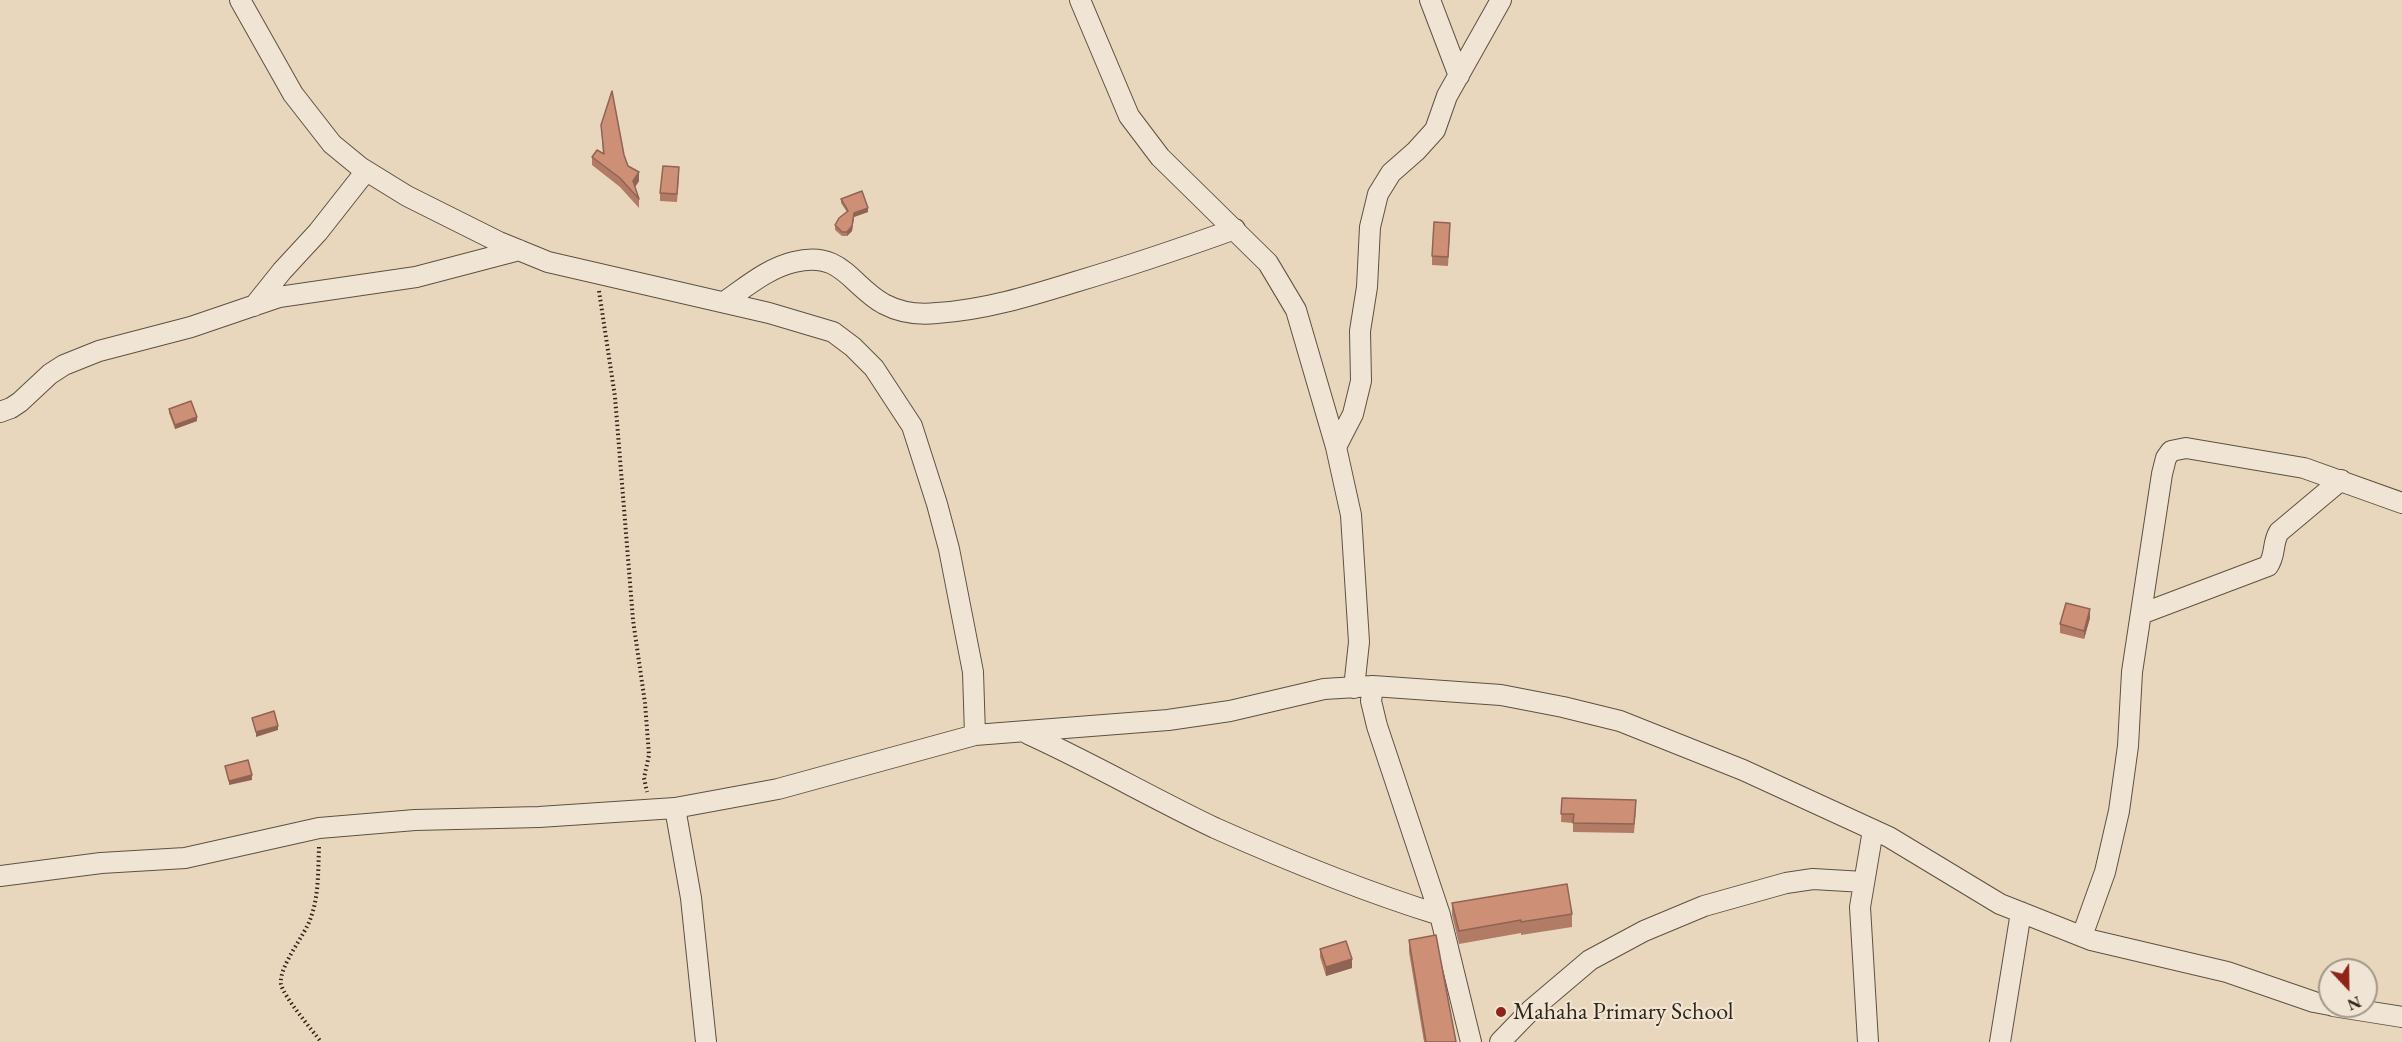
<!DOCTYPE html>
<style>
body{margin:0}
#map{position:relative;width:2402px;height:1042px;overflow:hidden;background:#e8d7bd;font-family:"EB Garamond",serif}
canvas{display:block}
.north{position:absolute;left:2318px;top:958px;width:60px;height:60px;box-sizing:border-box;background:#f0e5d4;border:2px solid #a39889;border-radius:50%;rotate:158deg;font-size:16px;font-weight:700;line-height:24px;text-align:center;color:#302418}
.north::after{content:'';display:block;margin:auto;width:21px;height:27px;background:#8f2418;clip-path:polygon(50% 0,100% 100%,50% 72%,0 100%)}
</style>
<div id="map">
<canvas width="2402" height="1042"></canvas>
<div class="north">N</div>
</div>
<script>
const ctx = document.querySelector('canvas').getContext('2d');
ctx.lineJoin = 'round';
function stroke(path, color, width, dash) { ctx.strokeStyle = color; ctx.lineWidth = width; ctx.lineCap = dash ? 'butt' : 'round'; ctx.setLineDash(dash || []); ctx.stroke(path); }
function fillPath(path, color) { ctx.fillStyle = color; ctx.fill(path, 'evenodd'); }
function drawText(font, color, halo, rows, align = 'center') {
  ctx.font = font + ' "EB Garamond",serif'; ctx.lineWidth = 4.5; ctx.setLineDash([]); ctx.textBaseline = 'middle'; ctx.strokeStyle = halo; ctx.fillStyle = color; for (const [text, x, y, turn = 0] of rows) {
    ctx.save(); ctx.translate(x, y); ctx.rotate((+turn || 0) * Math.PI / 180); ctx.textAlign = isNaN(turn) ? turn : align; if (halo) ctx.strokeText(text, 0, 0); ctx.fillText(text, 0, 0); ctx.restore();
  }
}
const street = new Path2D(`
 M240,0l53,94 39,50 28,23 47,29 92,46 49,20 221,51 64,19 20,15 21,21 38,58 25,78 12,45 24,123 2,63
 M1080,0l49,116 31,41 108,106 28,47 40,137 15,68 8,127 -5,46
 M1430,0l29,76
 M724,302c22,-15 44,-34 70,-40 48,-12 56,23 90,42 17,9 35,11 53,9 47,-3 93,-17 138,-31 54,-16 107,-34 160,-53
 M254,306l28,-35 36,-39 48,-61
 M0,412l11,-4 9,-6 30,-28 14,-9 35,-14 92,-24 88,-30 137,-20 103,-27
 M1336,447l17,-33 8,-33 -1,-50 7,-44 3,-60 8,-33 13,-21 25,-22 19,-21 12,-34 54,-96
 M2141,614l127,-48c8,-11 4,-23 11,-34l62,-52
 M1373,686l-2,15 6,25 63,189 31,127
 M1028,734c64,29 124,64 187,94 74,33 148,63 225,87
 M675,808l16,90 15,144
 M0,876l101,-13 84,-5 134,-30 96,-8 124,-3 136,-9 103,-19 197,-54 193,-15 62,-9 94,-22 49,-3 128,9 62,12 57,14 123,49 146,67 111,67 91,36 136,32 87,30 16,3
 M2082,936l23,-64 14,-61 9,-65 4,-74 30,-198 4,-16 5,-7 15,-3 118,20 98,35
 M2333,1006l69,11
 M1500,1042l31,-32 59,-50 54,-29 60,-25 82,-23 27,-4 51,3
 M1868,1042l-8,-135 13,-77
 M2000,1042l21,-130`);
stroke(street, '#5e5141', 22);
stroke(new Path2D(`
 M599,291l16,106 18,223 12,83 4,52 -5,23 3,14
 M319,847c-1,23 0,48 -8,70 -6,19 -32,48 -30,67 2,12 32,47 40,58`), '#302418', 4, [1.5, 3]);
stroke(street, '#f0e5d4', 20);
fillPath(new Path2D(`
 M601,125l23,30 4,11 11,15 -4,6 4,12v9l-19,-21 -28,-22v-8l11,-3z
 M679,176l-2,26 -17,-1v-8z
 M841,199l27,13 -14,5 -2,14 -5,5h-5l-7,-6v-5l12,-13 -6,-9z
 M1450,231l-2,35 -16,-1v-9z
 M169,409l28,12 -22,8 -6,-16z
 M2090,618l-6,21 -24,-6v-9z
 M1562,798l74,10 -2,25 -61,-1v-9l-12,-1z
 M1452,903l120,11v13l-51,8v-2l-62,11 -7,-29z
 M1409,940l47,102h-32l-15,-90z
 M1320,949l32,19 -26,8 -6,-19z`), '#b17b66');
fillPath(new Path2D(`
 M639,172v9l-6,9v-9z
 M868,208v4l-14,5 -2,14 -5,5v-4l7,-19z
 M197,417v4l-22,8v-4z
 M2090,609v9l-6,21v-8z
 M278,726v4l-22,7v-5z
 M252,775v5l-23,5v-4z
 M1352,959v9l-26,8v-9z`), '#906453');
const building = new Path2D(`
 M612,91l12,64 4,11 11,6 -6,9 6,18 -19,-21 -28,-21 5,-7 7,4 -3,-29z
 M663,166l16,1 -2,27 -17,-1z
 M862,191l6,17 -14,5 -2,13 -5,6h-5l-7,-7 4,-7 9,-7 -7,-12z
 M1434,222l16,1 -2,34 -16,-1z
 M191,401l6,16 -22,8 -6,-16z
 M2066,603l24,6 -6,22 -24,-7z
 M274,711l4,15 -22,6 -4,-14z
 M248,760l4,15 -23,6 -4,-15z
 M1562,798l74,2 -2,24 -61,-1 1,-9h-13z
 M1567,884l5,30 -51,8v-2l-62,11 -7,-28z
 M1436,935l20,107h-30l-17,-102z
 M1346,941l6,18 -26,8 -6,-18z`);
fillPath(building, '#ce8f77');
stroke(building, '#906453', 1.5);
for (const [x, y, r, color] of [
 [1501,1012,6,"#8f2418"]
]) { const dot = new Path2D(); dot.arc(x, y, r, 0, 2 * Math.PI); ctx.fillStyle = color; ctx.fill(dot); stroke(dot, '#f0e5d4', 2); }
drawText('24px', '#302418', '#f0e5d4', [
 ["Mahaha Primary School",1513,1012]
], 'left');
</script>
